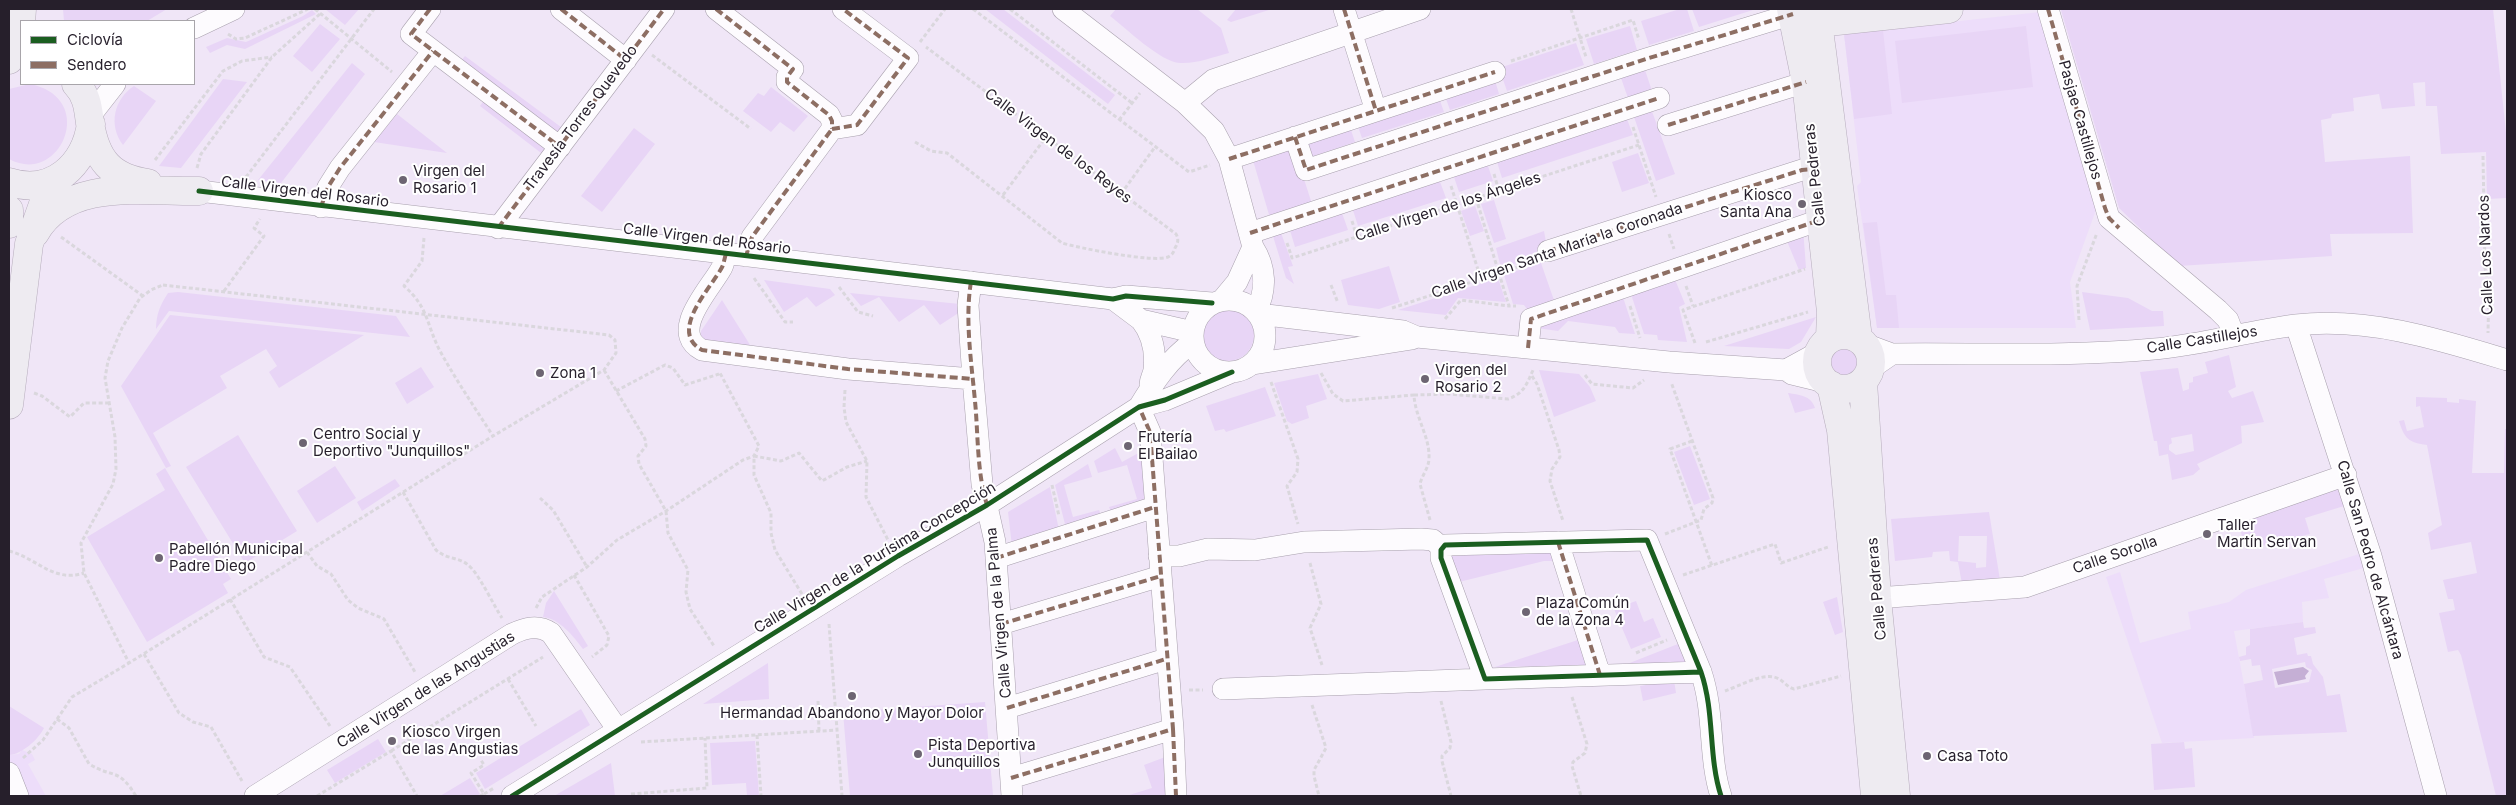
<!DOCTYPE html>
<meta charset="utf-8">
<style>
body{margin:0}
#map{position:relative;width:2516px;height:805px;overflow:hidden;background:#f0e6f7;font-family:Inter,sans-serif}
canvas{display:block}
.frame{position:absolute;inset:0;border:10px solid #261f2b;pointer-events:none}
.legend{position:absolute;left:20px;top:20px;width:175px;height:65px;box-sizing:border-box;background:#fff;border:1px solid #a8a5aa;margin:0;padding:6px 9px;list-style:none;font-size:15px;color:#261f2b}
.legend li{display:flex;align-items:center;gap:10px;height:25px}
.legend b{width:25px;border:1px solid #a8a5aa}
</style>
<div id="map">
<canvas width="2516" height="805"></canvas>
<div class="frame"></div>
<ul class="legend">
<li><b style="height:6px;background:#1b5e20"></b>Ciclovía</li>
<li><b style="height:6px;background:#8d6e63"></b>Sendero</li>
</ul>
</div>
<script>
const ctx = document.querySelector('canvas').getContext('2d');
ctx.lineJoin = 'round';
function fillPath(path, color) { ctx.fillStyle = color; ctx.fill(path, 'evenodd'); }
function stroke(path, color, width, dash) { ctx.strokeStyle = color; ctx.lineWidth = width; ctx.lineCap = dash ? 'butt' : 'round'; ctx.setLineDash(dash || []); ctx.stroke(path); }
function drawText(font, color, halo, rows, align = 'center') {
  ctx.font = font + ' Inter,sans-serif'; ctx.lineWidth = 4; ctx.setLineDash([]); ctx.textBaseline = 'middle'; ctx.strokeStyle = halo; ctx.fillStyle = color; for (const [text, x, y, turn = 0] of rows) {
    ctx.save(); ctx.translate(x, y); ctx.rotate((+turn || 0) * Math.PI / 180); ctx.textAlign = isNaN(turn) ? turn : align; if (halo) ctx.strokeText(text, 0, 0); ctx.fillText(text, 0, 0); ctx.restore();
  }
}
fillPath(new Path2D(`
 M2040,12l57,195 -27,75 6,46h-199l-20,-142 4,-4 -17,-148z
 M2359,554l5,14 -40,11 5,19 -27,4 1,20 -69,9 20,107 -92,5 -56,-166 14,-5 20,71 51,-14 -3,-17 41,-10 17,-12z
 M22,750l10,4 3,6 -7,4 18,32h-37v-41l10,-1z`), '#edddfa');
fillPath(new Path2D(`
 M63,9h104l-20,12h-83z
 M325,9h34l-14,16z
 M985,9h18l112,86 -7,9z
 M1116,9h81l24,19 8,25c-16,4 -33,11 -49,10 -20,-1 -54,-35 -70,-47z
 M1236,9h36l-41,13 -4,-2z
 M1680,9h7l7,22 -45,14 -8,-24z
 M1692,9h60l1,1 -54,17z
 M2074,9h419l14,133v56l-20,1 -1,-47 -45,2 -4,-48h-11l-1,-24 -12,1 2,23 -33,3 -3,-15 -26,4 1,13 -22,3 -1,4 -10,2 4,42 85,-6 3,77 -83,1 2,22 -153,10 -60,-58 -58,-198z
 M312,10l4,4 -71,35 -18,-4 -17,8 -4,-6 21,-9 19,4 57,-26z
 M320,24l20,15 -28,33 -19,-16z
 M1630,26l7,24 -43,14 -8,-25z
 M2026,26l7,61 -131,16 -7,-62z
 M1883,30l9,84 -38,5 -10,-85z
 M1576,43l8,22 -77,26 -8,-23z
 M465,56l100,74 -4,6 -101,-74z
 M352,63l13,11 -84,109 -23,-3z
 M1644,67l10,30 -24,7 -10,-29z
 M1494,77l5,17 -49,16 -6,-17z
 M223,79l24,3 -66,86 -22,-2z
 M30,84c69,14 30,103 -21,75v-70z
 M134,86l22,15 -33,44c-15,-20 -9,-46 11,-59z
 M771,87l37,29 -14,16 -14,-10 -9,10 -28,-21 15,-18 6,3z
 M1438,95l6,17 -82,26 -6,-17z
 M485,99l66,50 -6,7 -65,-50z
 M1650,106l25,68 -19,7 -24,-70z
 M397,114l50,39 -73,-11z
 M1627,119l6,16 -131,43 -5,-16z
 M1349,124l6,18 -47,16 -6,-18z
 M634,128l21,16 -53,68 -21,-16z
 M1293,145l19,59 -42,14 -18,-61z
 M1638,153l11,30 -27,9 -10,-30z
 M1488,166l5,15 -34,11 -5,-15z
 M1439,179l7,19 -88,28 -6,-19z
 M1494,200l12,39 -12,4 -13,-39z
 M1475,206l9,25 -14,5 -9,-25z
 M1341,210l7,20 -53,17 -6,-20z
 M1877,222l9,73h10l3,33h-22l-14,-105z
 M1803,228l3,40 -7,2 -15,-36z
 M1280,230l13,36 -5,1 6,17 -8,-6 -14,-45z
 M1544,231l2,11 -6,2 2,11 -41,13 -5,-20z
 M1541,263l15,43 -25,9 -7,-10 -11,-1 -9,-29z
 M1389,266l11,36 -21,7 -31,-4 -7,-25z
 M1674,277l11,27 -6,3 8,35 -29,-2 -1,-5 -13,-1 -14,-43z
 M1498,278l8,24 -48,-4 -12,17 -48,-5z
 M764,280l66,9 5,6 -19,12 -9,-10 -23,15z
 M178,292l218,24 14,21 -241,-26 -13,18c0,-14 4,-24 12,-36z
 M2082,292l46,6 24,13h11l1,15 -74,4z
 M850,293l110,11v8l-20,13 -16,-20 -25,17 -20,-25 -18,9z
 M1622,294l13,40 -16,-1 -4,-6 -47,-6 -10,10 -21,-3z
 M722,300l30,48 -45,-5 -6,-5v-7z
 M1202 335a26 26 0 1 1 52 0a26 26 0 1 1-52 0Z
 M170,315l194,20 -85,53 -10,-16 8,-6 -11,-17 -46,27 7,12 -74,45 18,33 -5,2 -45,-82z
 M1816,317l-15,25 -12,7 -65,-3z
 M1825 362a18 18 0 1 1 36 0a18 18 0 1 1-36 0Z
 M2229,355l7,32 -8,4 4,7 21,-7 11,31 -23,4 1,17 -45,21 3,5 -7,6 -21,5 -4,-26 -9,2 -2,-15h-3l-14,-69 38,-4 5,23 6,-2v-6l4,-1v-5l15,-4 -3,-11zM2192,434l2,17 -18,4 -7,-5v-5l3,-2 -1,-5z
 M421,367l13,20 -27,17 -12,-21z
 M1539,370l40,4 11,13 6,14 -42,16z
 M1318,374l9,25 -21,7 3,12 -17,6 -5,-3 -13,-38z
 M1265,387l11,29 -50,16 -2,-3 -9,2 -9,-25z
 M1788,393c11,2 23,2 27,15l-20,5z
 M2416,397l31,1v4l12,1v-4l17,2 -4,72h32l1,-44h2v367h-11l-35,-141 -3,-5 -10,2 -9,-39 16,-3 -2,-11h-5l-5,-19 34,-7 -6,-31 -40,8 -3,-17 14,-8 -15,-80c-18,-2 -23,-7 -28,-24l5,-1 3,11 17,-4 -4,-21 -4,1z
 M238,435l59,96 -52,32 -59,-96z
 M1690,446l20,53 -16,6 -20,-53z
 M1115,448l7,14 22,-12 6,52 -38,13 -3,-8 28,-8 -10,-34 -29,8 -4,-12z
 M1088,464l4,13 -28,8 9,32 26,-7 3,7 -36,11 -11,-43z
 M335,466l21,32 -39,25 -20,-32z
 M165,468l66,111 -8,5 5,9 -81,49 -60,-105 78,-47 -9,-16z
 M395,479l5,7 -38,25 -5,-9z
 M1050,487l9,43 -47,16 -4,-34z
 M2338,487l6,19 -39,12 5,16 -64,16 -8,-28z
 M1989,512l11,68 -38,4 -4,-22 -8,-1 -1,-10 -16,1 -1,5 -37,4 -4,-42zM1959,536h28l-1,31 -10,1v-5l-18,-2z
 M1555,552l2,9h-13l-85,21 -10,-26z
 M554,591l34,55 -5,3c-9,-12 -24,-31 -40,-32l3,-14z
 M1837,597l6,35 -8,3 -12,-33z
 M1636,601l8,21 9,-4 8,19 -30,12 -17,-40z
 M2303,622l1,6 11,-1 1,6 -22,5 3,17 10,-2 1,3h3l2,8 10,13 4,19 13,-2 7,38 -94,4 -9,-52 19,-4 -3,-15 -8,1 -1,-7 -11,2 -1,-4 7,-2v-8l4,-2v-16zM2305,662l1,5 6,3 -3,12 -34,6 -3,-19z
 M1581,639l6,26 -92,2z
 M1683,642l8,23 -74,3z
 M768,663l1,36 -66,5z
 M1674,680l2,13 -33,8 -3,-15z
 M985,702l8,93 -143,1 -7,-84z
 M9,706l35,22c-5,11 -23,27 -35,27z
 M581,709l9,16 -105,64 -9,-16z
 M378,739l8,13 -51,31 -8,-13z
 M755,741l4,55h-12l-1,-13 -34,2 -2,-42z
 M2184,742l1,7 7,-1 3,39 -41,3 -3,-46z
 M1168,756l3,38 -9,2h-36l26,-8 -8,-23z
 M611,763l4,33h-61z
 M470,778l10,16 -3,2h-37z`), '#e8d5f6');
fillPath(new Path2D(`
 M2303,667l6,4 -4,5 1,3 -28,6 -4,-13z`), '#c5afd5');
const minor = new Path2D(`
 M430,9l-19,25 149,113
 M561,9l65,51
 M716,9l77,60 -6,8v5l42,33 3,6v8
 M1063,9l122,94 29,28 15,28 24,88c13,20 14,43 3,64
 M1344,9l32,102
 M2048,9l61,209 109,92 10,10 6,16
 M194,28l40,-19
 M1185,103l28,-23 207,-71
 M90,116l25,-32
 M1668,125l138,-43
 M832,129l25,-4 51,-67 -65,-49
 M1295,137l11,33 340,-111 147,-45
 M1229,159l266,-87
 M199,191l914,108 13,-3 86,7
 M321,207l7,-20 12,-19 93,-117
 M498,228l166,-219
 M1250,233l409,-135
 M1548,251l254,-81 13,-1
 M726,254c-2,5 -2,11 -5,15 -11,20 -53,63 -19,81l146,19 125,10
 M746,256l6,-19 80,-108
 M971,282l-3,23 5,74 9,105 13,58 17,254
 M1113,299l28,21 52,12
 M1193 336a36 36 0 1 1 72 0a36 36 0 1 1-72 0Z
 M1222,300l15,-18 16,-35
 M1258,314l145,17 14,6 252,25 117,8 6,4 33,8
 M1141,320c11,14 15,32 13,50 -1,6 -4,9 -4,15
 M2296,325l75,231 65,240
 M1865,344l27,10c87,-1 175,3 262,-5 48,-4 94,-18 142,-24 72,-8 142,14 211,35
 M1528,348l3,-29 289,-99
 M1253,364l159,-25
 M1870,369l22,-15
 M1786,370l33,-18
 M1139,407c15,-25 30,-48 54,-65
 M1558,542l42,133
 M1159,556h20l29,-7 47,1 49,-8 117,-3 12,1 9,8
 M996,558l159,-51
 M1877,598l148,-11 321,-112
 M1001,624l160,-48
 M1701,672l-216,7 -44,-121v-8l4,-5 202,-5 54,132c14,41 7,84 20,124
 M1223,689l262,-10
 M1007,708l159,-49
 M1173,729l3,67
 M9,773l9,23
 M1011,778l162,-49 -23,-297 -11,-25
 M255,796l257,-162c13,-6 26,-10 39,-1l67,97
 M512,796l386,-240 89,-51 152,-98 26,-7 67,-28`);
const major = new Path2D(`
 M1791,9l15,73 25,230 -1,26
 M1813,9l5,14 4,29 36,286
 M1802,17l16,6 131,-14
 M9,60l11,-24 2,-27
 M76,84c11,11 12,24 14,39 6,37 21,55 58,60
 M9,182c43,14 76,-17 82,-58
 M9,210v14
 M35,233c32,-56 110,-41 164,-42
 M1817 362a27 27 0 1 1 54 0a27 27 0 1 1-54 0Z
 M1863,382l14,216 19,198
 M1831,385l10,45 34,366
 M9,405l20,-161 18,-51 9,-14`);
stroke(minor, '#a8a0ad', 22);
stroke(major, '#b6acbc', 29);
stroke(new Path2D(`
 M315,9l77,63
 M973,9l216,163 21,-7
 M1010,9l122,94
 M1571,9l15,48
 M228,34l8,5 9,-1 63,-29
 M920,42l25,-33
 M652,55l99,74
 M1511,61l122,-41 6,20
 M1119,120l21,-27
 M1633,127l23,70
 M915,142l16,9 16,2 115,90c17,5 92,20 106,14 4,-2 6,-5 7,-9 3,-5 4,-9 1,-14l-250,-187
 M2483,156l2,112 4,19 -1,46
 M155,160l68,-89 19,-10 30,-4
 M197,168l4,-14 71,-97 49,-44
 M1494,174l5,17
 M246,177l128,-168
 M1451,186l30,93
 M1121,194l34,-47
 M1003,195l43,-58
 M1476,198l33,108h7
 M1352,221l5,16
 M1669,234l5,15
 M61,237l82,59
 M424,238l-2,23 -18,25c25,22 22,38 36,65 16,29 35,57 53,85
 M1287,243l5,15 347,-113
 M754,278l31,44h8
 M163,285l446,50 6,5 1,13 -12,17 -111,66 -364,227 -45,-90 -3,-30 32,-59 3,-15 -1,-32 -10,-59 3,-17 14,-33 18,-30 11,-8z
 M1331,285l7,18
 M1686,286l7,20
 M839,287l19,25 15,4
 M224,291l40,-55 -10,-8 6,-9
 M1630,306l10,32
 M1392,308l141,-46
 M1445,319l16,-19 48,6
 M2079,320l-2,-34 20,-53
 M1706,342l102,-30
 M1695,343l-12,-33 122,-41
 M604,370l41,69 1,7 -8,10 1,8 27,47 2,22 20,37 -2,22 4,17 24,37
 M1321,373l12,21 10,7 71,-6c1,22 16,42 15,63 0,10 -7,17 -9,26l10,36
 M1585,375l7,9 41,4 11,-8
 M1532,376l5,8 22,66 1,7 -8,12 -2,12 13,40
 M1271,382l27,77 -1,13 -10,14 11,38
 M845,390l-1,17 2,15 21,39 -1,36 22,43
 M616,391l49,-26 8,3 12,17 34,-11
 M34,393l8,3 28,21 14,-14h25
 M1414,395l35,-1 59,5c17,-6 19,-16 26,-31
 M1692,441l-22,8 42,117
 M1052,485l7,31
 M403,492l33,58c12,10 23,7 32,15 10,7 26,41 34,53
 M540,498l13,12 34,57
 M1665,534l36,-14 3,-11 8,-6 1,-5 -42,-116
 M9,551c28,7 44,32 75,22
 M307,552l10,14 14,8 17,26 10,8 26,11 31,53
 M1310,563l11,41 -11,24 12,37
 M574,575l35,61 -2,9 -15,12
 M1683,575l92,-31 6,19 47,-16
 M802,594l-27,-44 -4,-17v-20l-17,-38v-19l27,5 18,-8 23,28 25,-14 20,-6
 M230,599l34,58 26,10 40,59
 M536,608l6,-11 45,-30 30,-27 49,-29 77,-51 11,-4 5,-10 -39,-73
 M829,624l13,172
 M1636,653l31,-13
 M144,654l35,59 14,9 18,5 31,54
 M508,679l28,47
 M1189,690h14
 M1725,691c14,-5 35,-17 49,-14 9,2 12,10 20,12l47,-13
 M1572,697l15,47 -2,9 -12,9 -1,4 9,30
 M818,701l1,30
 M1441,701l10,41 -1,6 -8,8v5l9,35
 M1312,705l14,43 -12,22v6l5,20
 M57,719l12,9 20,36c25,15 29,3 47,32
 M757,735l4,61
 M641,742l196,-12
 M391,751l152,-94
 M23,758l20,-18 29,-43 57,-34
 M484,794l10,-6
 M631,794l76,-6 -2,-50
 M317,796l74,-45 26,45
 M480,796l4,-2 -13,-21 13,-8 -3,-5`), '#dad7dd', 3, [4, 2.5]);
stroke(minor, '#fdfbfe', 21);
stroke(major, '#eeebf1', 28);
stroke(new Path2D(`
 M430,9l-19,25 149,113
 M561,9l65,51
 M716,9l77,60 -6,8v5l42,33 3,6v8
 M1344,9l32,102
 M2048,9l57,199 4,10 10,10
 M1668,125l138,-43
 M832,129l25,-4 51,-67 -65,-49
 M1295,137l11,33 340,-111 147,-45
 M1229,159l266,-87
 M321,207l7,-20 12,-19 93,-117
 M498,228l166,-219
 M1250,233l409,-135
 M1548,251l254,-81 13,-1
 M726,254c-2,5 -2,11 -5,15 -11,20 -53,63 -19,81l146,19 125,10
 M746,256l6,-19 80,-108
 M971,282c-7,40 2,90 5,131 2,30 2,63 11,92
 M1528,348l3,-29 289,-99
 M1558,542l42,133
 M996,558l159,-51
 M1001,624l160,-48
 M1007,708l159,-49
 M1173,729l3,67
 M1011,778l162,-49 -23,-297 -11,-25`), '#8d6e63', 4, [8, 4]);
stroke(new Path2D(`
 M199,191l914,108 13,-3 86,7
 M1701,672l-216,7 -44,-121v-8l4,-5 202,-5 54,132c14,41 7,84 20,124
 M512,796l386,-240 89,-51 152,-98 26,-7 67,-28`), '#1b5e20', 5);
for (const [x, y, r, color] of [
 [403,180,5,"#6d6572"],
 [1802,204,5,"#6d6572"],
 [540,373,5,"#6d6572"],
 [1425,379,5,"#6d6572"],
 [303,443,5,"#6d6572"],
 [1128,446,5,"#6d6572"],
 [2207,534,5,"#6d6572"],
 [159,558,5,"#6d6572"],
 [1526,612,5,"#6d6572"],
 [852,696,5,"#6d6572"],
 [392,741,5,"#6d6572"],
 [918,754,5,"#6d6572"],
 [1927,756,5,"#6d6572"]
]) { const dot = new Path2D(); dot.arc(x, y, r, 0, 2 * Math.PI); ctx.fillStyle = color; ctx.fill(dot); stroke(dot, '#fff', 2); }
drawText('15px', '#261f2b', '#fff', [
 ["Travesía Torres Quevedo",581,118,-53],
 ["Pasjae Castillejos",2080,120,74],
 ["Calle Virgen de los Reyes",1058,146,37],
 ["Calle Pedreras",1815,175,-96],
 ["Calle Virgen del Rosario",305,192,7],
 ["Calle Virgen de los Ángeles",1448,207,-18],
 ["Calle Virgen del Rosario",707,239,7],
 ["Calle Virgen Santa María la Coronada",1557,251,-19],
 ["Calle Los Nardos",2486,255,-92],
 ["Calle Castillejos",2202,340,-9],
 ["Calle Sorolla",2115,555,-19],
 ["Calle Virgen de la Purísima Concepción",875,558,-31],
 ["Calle San Pedro de Alcántara",2370,560,74],
 ["Calle Pedreras",1877,589,-95],
 ["Calle Virgen de la Palma",999,613,-95],
 ["Calle Virgen de las Angustias",426,690,-32]
]);
drawText('15px', '#261f2b', '#fff', [
 ["Virgen del",413,171],
 ["Rosario 1",413,188],
 ["Kiosco",1792,195,"right"],
 ["Santa Ana",1792,212,"right"],
 ["Virgen del",1435,370],
 ["Rosario 2",1435,387],
 ["Zona 1",550,373],
 ["Centro Social y",313,434],
 ["Deportivo \"Junquillos\"",313,451],
 ["Frutería",1138,437],
 ["El Bailao",1138,454],
 ["Taller",2217,525],
 ["Martín Servan",2217,542],
 ["Pabellón Municipal",169,549],
 ["Padre Diego",169,566],
 ["Plaza Común",1536,603],
 ["de la Zona 4",1536,620],
 ["Hermandad Abandono y Mayor Dolor",852,713,"center"],
 ["Kiosco Virgen",402,732],
 ["de las Angustias",402,749],
 ["Pista Deportiva",928,745],
 ["Junquillos",928,762],
 ["Casa Toto",1937,756]
], 'left');
</script>
